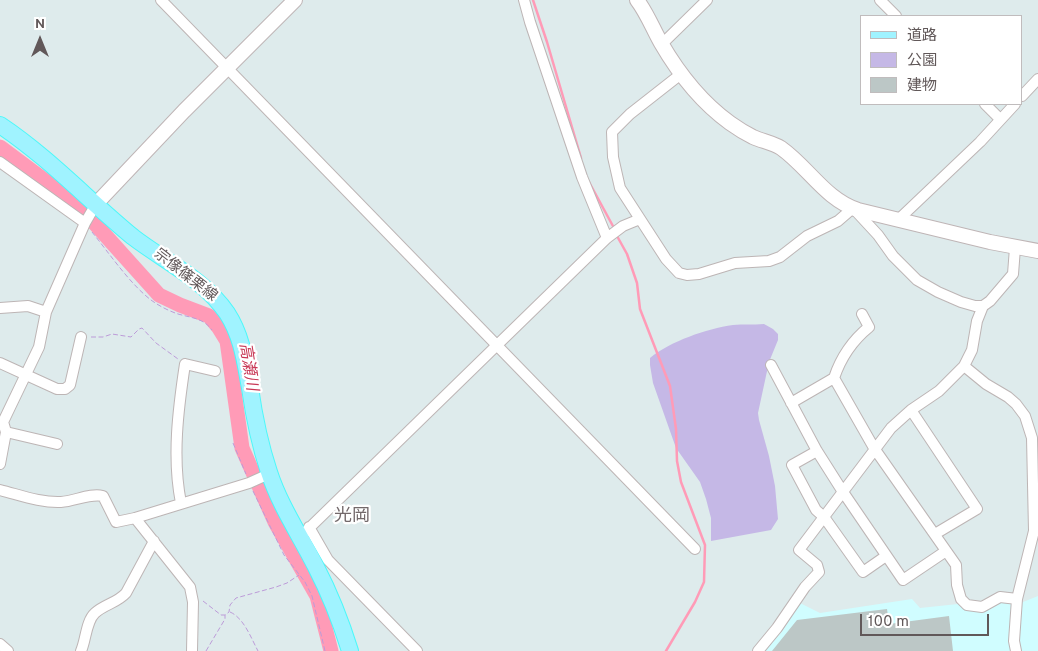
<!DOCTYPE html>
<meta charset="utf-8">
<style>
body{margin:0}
#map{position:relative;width:1038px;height:651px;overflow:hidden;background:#deebec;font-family:Overpass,"Noto Sans JP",sans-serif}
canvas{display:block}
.legend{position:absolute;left:860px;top:15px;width:162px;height:90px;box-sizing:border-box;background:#fff;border:1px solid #c0bcbd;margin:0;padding:6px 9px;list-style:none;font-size:15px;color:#615859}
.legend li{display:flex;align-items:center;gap:10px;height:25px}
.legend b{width:25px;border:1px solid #c0bcbd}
.north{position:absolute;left:15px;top:15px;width:50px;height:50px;-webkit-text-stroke:4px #fff;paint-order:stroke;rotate:0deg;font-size:14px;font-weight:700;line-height:20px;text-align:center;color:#615859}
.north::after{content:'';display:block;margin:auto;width:18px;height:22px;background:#615859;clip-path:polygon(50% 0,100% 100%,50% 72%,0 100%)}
.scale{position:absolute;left:860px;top:614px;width:129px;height:22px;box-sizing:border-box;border:2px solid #615859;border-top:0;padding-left:6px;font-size:15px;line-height:18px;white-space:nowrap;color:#615859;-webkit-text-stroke:4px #fff;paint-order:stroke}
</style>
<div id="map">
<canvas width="1038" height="651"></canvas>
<ul class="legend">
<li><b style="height:6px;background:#a0f3ff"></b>道路</li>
<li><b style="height:14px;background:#c5b8e6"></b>公園</li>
<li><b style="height:14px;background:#bcc7c6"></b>建物</li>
</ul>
<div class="north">N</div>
<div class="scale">100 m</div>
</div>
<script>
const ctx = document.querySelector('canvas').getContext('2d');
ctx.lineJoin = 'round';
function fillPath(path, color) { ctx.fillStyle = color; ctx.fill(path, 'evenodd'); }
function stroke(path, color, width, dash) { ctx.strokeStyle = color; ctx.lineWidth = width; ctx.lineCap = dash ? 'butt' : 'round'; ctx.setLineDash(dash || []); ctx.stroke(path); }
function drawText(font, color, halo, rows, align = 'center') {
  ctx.font = font + ' Overpass,"Noto Sans JP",sans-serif'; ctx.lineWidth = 4.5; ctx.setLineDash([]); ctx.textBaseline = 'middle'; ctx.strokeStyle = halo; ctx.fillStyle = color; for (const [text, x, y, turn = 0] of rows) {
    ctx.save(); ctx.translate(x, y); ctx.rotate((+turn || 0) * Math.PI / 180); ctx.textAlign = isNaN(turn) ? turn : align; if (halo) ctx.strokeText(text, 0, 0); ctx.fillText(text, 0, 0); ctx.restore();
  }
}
fillPath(new Path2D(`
 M1038,596v55h-276l1,-2 18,-16 19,-30 20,10 92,-14 8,9 38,-4 5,4 17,3 18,-8h10l5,3z`), '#d0fdff');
fillPath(new Path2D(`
 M764,324l9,5 5,5v6l-9,22 -11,51 1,7 10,36 6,30 3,33 -7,11 -60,11v-23l-5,-19 -6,-17 -24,-34 -23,-65 -3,-18v-7c21,-17 56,-29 83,-33 10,-1 20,0 31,-1z`), '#c5b8e6');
stroke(new Path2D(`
 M533,0l14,42 34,116
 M589,182l25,46
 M617,236l10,18 10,29 3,26 30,77 6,43 1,32 4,21 24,63 -1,37 -9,20 -29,49`), '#ff9bb7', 2.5);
stroke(new Path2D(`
 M0,147l79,59 80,89 21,10 29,11 10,12 8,13 15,107 33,74 42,74 14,55`), '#ff9bb7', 15);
fillPath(new Path2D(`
 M887,609l2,15 60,-8 4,35h-181l25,-31z`), '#bcc7c6');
const street = new Path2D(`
 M161,0l534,549
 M524,0l6,22 52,155 25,61
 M880,0l16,16
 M662,44l45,-44
 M681,74l-51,40 -18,18 1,25 7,31 46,71 13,14 8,2 12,-1 36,-11 34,-2 11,-4 27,-21 31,-15 15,-13 25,27 15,21 24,24 21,12 23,10 14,4h8
 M1022,96l16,-17
 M985,104l15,15
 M0,162l85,61
 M899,219l81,-77 35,-38
 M0,308l28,-2 18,6
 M0,363l57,26h8l5,-4 11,-48
 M771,365l46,86 26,41 60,88 43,-29
 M964,366l22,18 22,13 8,7 9,12 7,22 2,93 -17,68 -3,42 2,10
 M834,378l40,70 82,117 1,20 4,14 6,6 15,2 18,-10 17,2
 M791,403l43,-25c7,-21 19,-38 35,-51l-7,-13
 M911,410l66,99 -42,25
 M6,432l51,12
 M817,451l-25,14 24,45 8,7 39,55 23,-16
 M0,464l6,-32 -3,-10 36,-75 7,-35 39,-89 11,-19
 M0,490c20,5 41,13 61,12 14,-1 29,-9 42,-6l13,26 19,-4 114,-35 20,-9
 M181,503c-9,-45 -3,-93 4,-139l30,7
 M135,518l55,69 3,15 -1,49
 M309,527l19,33 89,91
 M299,538l308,-300 16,-12 17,-7
 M0,644l8,7
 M81,651c5,-11 5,-30 14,-38 10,-9 22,-10 31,-20l28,-52
 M758,651l19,-23 28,-41 14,-15 -2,-7 -18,-15 92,-122 20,-18 28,-19 25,-25 8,-16 5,-29 6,-15 7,-5 23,-27 2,-26`);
const secondary = new Path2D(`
 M637,0c10,13 16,29 24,43 18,31 40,59 69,80 7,5 15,10 23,14 9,4 20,6 28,11 27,19 45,52 77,62l132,32 48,9
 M96,204l88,-93 111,-111`);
const primary = new Path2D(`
 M0,125c48,32 88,75 133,112 31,24 71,42 94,76 15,23 18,48 23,75 4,28 10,57 19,84 11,34 31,63 47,95 14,27 25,55 34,84`);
stroke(street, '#bdb5b5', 12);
stroke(secondary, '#bfb5b6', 16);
stroke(primary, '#4bf8f9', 18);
stroke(new Path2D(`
 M92,232c17,21 38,52 59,68 8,6 18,11 27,14 14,4 25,4 34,16
 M91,337h12l9,-3 19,3 8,-8 3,-1 14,15 22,16
 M233,443l13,31
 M253,491l31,64 21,27 7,14 13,55
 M203,601l18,14h4l4,-3 1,-7 6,-7 40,-11 11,-4 12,-8
 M230,612c14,6 21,26 28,39
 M206,651l19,-32v-4`), '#bc9bd8', 1, [5, 2.5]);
stroke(street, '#fff', 10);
stroke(secondary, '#fff', 14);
stroke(primary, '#a0f3ff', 16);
drawText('15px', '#615859', '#fff', [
 ["宗像篠栗線",185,276,38]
]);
drawText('italic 16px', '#c83856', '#fff', [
 ["高瀬川",247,367,81]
]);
drawText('18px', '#73696b', '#fff', [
 ["光岡",352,517]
]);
</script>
